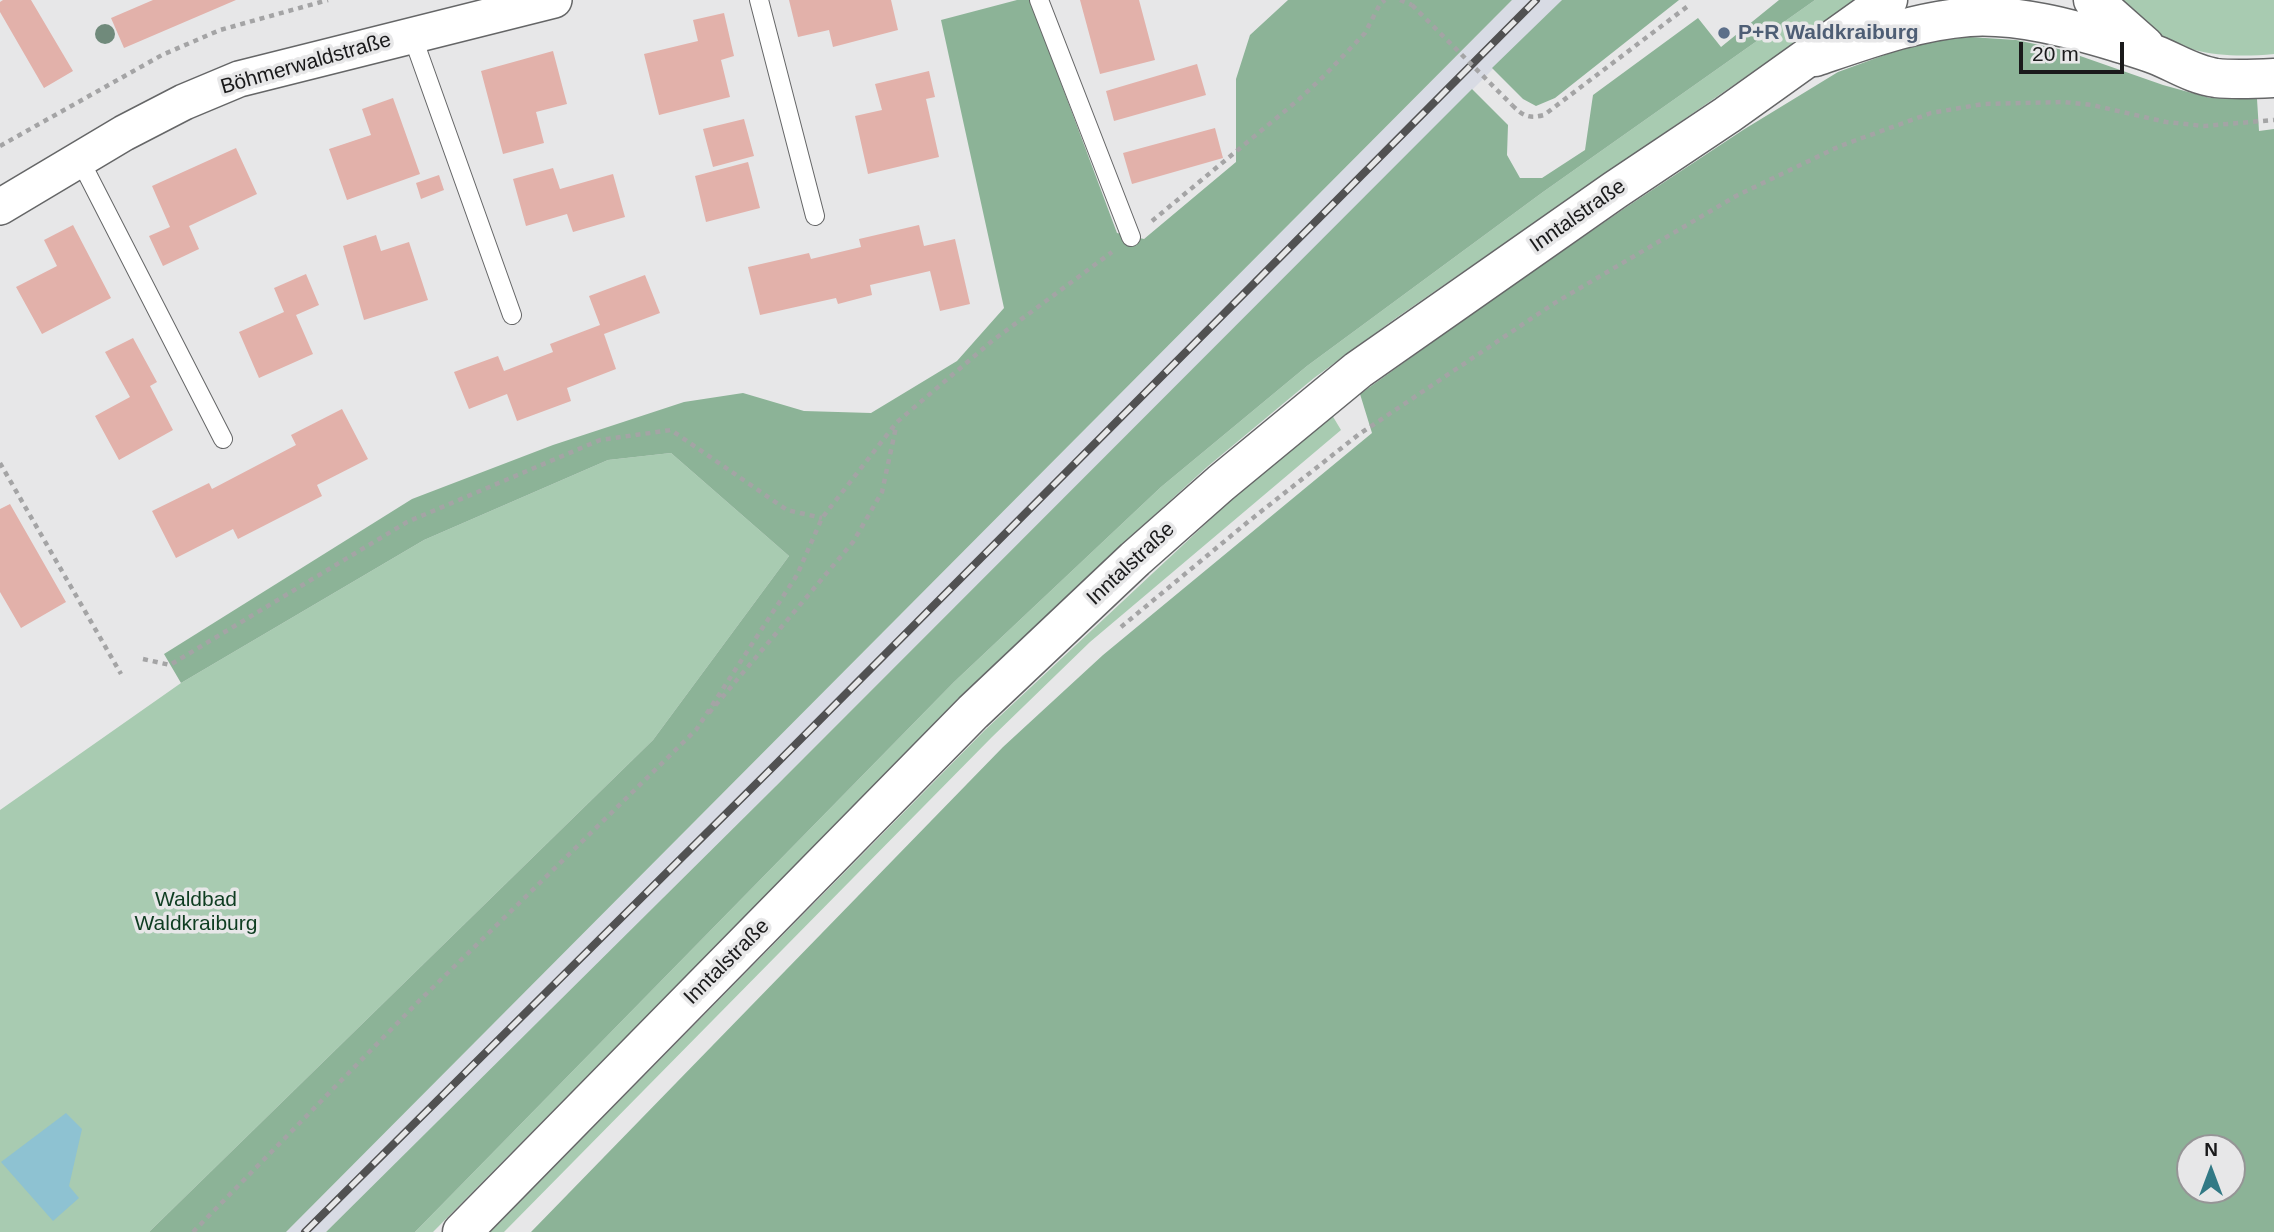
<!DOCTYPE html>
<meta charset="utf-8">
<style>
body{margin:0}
#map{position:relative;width:2274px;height:1232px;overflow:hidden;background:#e7e7e8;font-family:Arial,sans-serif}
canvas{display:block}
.north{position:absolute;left:2176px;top:1134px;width:70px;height:70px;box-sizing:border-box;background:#e7e7e8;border:2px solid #959596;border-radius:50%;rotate:0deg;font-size:19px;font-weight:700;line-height:28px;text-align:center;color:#1a1a1b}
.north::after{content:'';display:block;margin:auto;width:24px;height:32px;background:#327985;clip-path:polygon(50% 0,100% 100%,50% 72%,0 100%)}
.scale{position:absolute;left:2019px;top:42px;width:105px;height:32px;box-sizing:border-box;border:4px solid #1a1a1b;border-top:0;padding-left:9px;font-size:21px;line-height:24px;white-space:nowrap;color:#1a1a1b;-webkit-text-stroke:5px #e7e7e8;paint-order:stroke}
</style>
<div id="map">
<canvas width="2274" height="1232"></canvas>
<div class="north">N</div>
<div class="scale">20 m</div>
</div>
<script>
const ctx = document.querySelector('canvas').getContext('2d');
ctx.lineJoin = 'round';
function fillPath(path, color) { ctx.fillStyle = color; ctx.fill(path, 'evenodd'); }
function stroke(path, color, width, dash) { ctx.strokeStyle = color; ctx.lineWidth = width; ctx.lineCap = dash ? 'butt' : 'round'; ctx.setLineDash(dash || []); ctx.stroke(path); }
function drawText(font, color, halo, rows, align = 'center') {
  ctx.font = font + ' Arial,sans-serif'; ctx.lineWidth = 7; ctx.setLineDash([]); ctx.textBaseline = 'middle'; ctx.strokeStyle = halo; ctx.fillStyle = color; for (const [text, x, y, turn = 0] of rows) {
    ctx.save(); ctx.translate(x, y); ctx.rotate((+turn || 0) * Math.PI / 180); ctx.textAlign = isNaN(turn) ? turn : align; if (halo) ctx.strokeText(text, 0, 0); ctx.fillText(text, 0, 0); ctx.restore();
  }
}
fillPath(new Path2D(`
 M1512,0h50l-786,786 -450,446h-40z`), '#d8dbe4');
fillPath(new Path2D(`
 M1815,0h42l-461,318 -82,60 -107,89 -91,83 -157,150 -526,532h-18l539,-550 207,-195 146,-121 236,-174z
 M2123,0h151v54c-43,4 -89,2 -124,-26 -10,-8 -18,-19 -27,-28z
 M1332,415l9,15 -251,212 -98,95 -488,495h-14l495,-502 245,-229z
 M671,453l118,103 -136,184 -504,492h-149v-422l181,-127 243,-143 184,-80z`), '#a8cbb1');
fillPath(new Path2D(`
 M1017,0h13l87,233 27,6 92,-77v-83l14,-44 38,-35h224l-1226,1232h-137l504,-492 136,-184 -118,-103 -63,7 -184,80 -243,143 -17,-29 248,-155 141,-54 131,-43 59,-9 61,18 67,2 86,-52 47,-53 -63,-288z
 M1562,0h117l-124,98 -19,8 -13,-7 -31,-31z
 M1779,0h36l-272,192 -236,174 -146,121 -207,195 -539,550h-89l450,-446 696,-697 36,36 -1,30 13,23h22l43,-28 8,-55 105,-77 23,29z
 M1970,37l46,3 47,10 100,35 47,13 47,1 2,32 15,-2v1103h-1743l472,-485 100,-92 269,-222 -12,-39 141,-101 127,-87 115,-76 95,-58 52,-19 39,-12zM2190,1148h42v42h-42z`), '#8cb397');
fillPath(new Path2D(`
 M66,1113l16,16 -13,57 10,12 -26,23 -52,-59z`), '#8ec2d2');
fillPath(new Path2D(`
 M3,0h28l42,71 -29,17 -44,-76v-10z
 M153,0h83l-112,48 -13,-30z
 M789,0h102l7,30 -65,17 -4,-17 -31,7z
 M1080,0h59l16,60 -55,14z
 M724,13l10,43 -13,4 9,37 -71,18 -15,-61 54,-13 -5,-21z
 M553,51l14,53 -31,8 8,31 -41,11 -22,-83z
 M1197,64l9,31 -92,26 -8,-30z
 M929,71l6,26 -9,2 13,58 -71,17 -13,-58 27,-6 -7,-26z
 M393,98l27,76 -73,26 -18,-51 42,-14 -9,-26z
 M744,119l10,37 -41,11 -10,-38z
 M1215,128l8,30 -91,26 -9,-31z
 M236,148l21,46 -68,32 10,23 -36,17 -14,-30 21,-9 -18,-41z
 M748,162l12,46 -54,14 -11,-46z
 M553,168l7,21 53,-15 12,43 -52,15 -6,-18 -41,12 -13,-47z
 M439,175l5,15 -23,9 -5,-16z
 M73,225l38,73 -69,36 -26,-47 41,-21 -13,-26z
 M919,225l5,21 31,-7 15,65 -30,7 -10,-40 -60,14 2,10 -34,9 -2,-6 -76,17 -12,-48 61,-14 2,6 50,-12 -2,-8z
 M376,235l5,16 28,-9 19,58 -64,20 -21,-74z
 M306,274l13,31 -23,10 17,39 -54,24 -20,-46 45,-20 -10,-24z
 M645,275l15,38 -56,21 12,35 -49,19 4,13 -54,20 -10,-27 -38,15 -15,-37 44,-16 6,15 49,-19 -3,-8 50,-19 -11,-29z
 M133,338l24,44 -7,4 23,44 -54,30 -24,-44 35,-19 -25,-45z
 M342,409l26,50 -51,26 5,11 -84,43 -5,-10 -57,29 -24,-47 57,-28 3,6 84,-44 -5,-10z
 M10,504l56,98 -45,26 -21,-36v-83z`), '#e2b1aa');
const service = new Path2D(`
 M759,0l56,216
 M1039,0l92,237
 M412,35l100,280
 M80,160l143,279`);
const minor = new Path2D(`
 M0,207l124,-74 60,-31 55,-23 315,-79`);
const tertiary = new Path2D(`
 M2093,0l52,46
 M1815,57c50,-17 101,-36 154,-40 49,-3 100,11 147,25 13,4 27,8 40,13 20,8 38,20 60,23 18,2 39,1 58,0`);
const secondary = new Path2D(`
 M462,1232l511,-520 162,-153 86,-76 137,-113 257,-180 112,-75 161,-115`);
stroke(service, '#656667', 20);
stroke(minor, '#656667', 38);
stroke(tertiary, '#656667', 41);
stroke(secondary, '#656667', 41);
stroke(new Path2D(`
 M1400,0l12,5
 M1512,105c11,11 17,14 32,10l144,-109
 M0,146l162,-91 58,-25 108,-30
 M1152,221l145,-120 27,-25 41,-43 15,-29 5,-4
 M0,463l121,211
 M1121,627l128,-106 109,-86 195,-131 183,-108 104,-50 91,-33 52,-9 81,-2 28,3 74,17 38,4 70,-6
 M143,659l27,6 237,-143 193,-82 71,-10 116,80 35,8
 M709,713l144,-171 29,-50 14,-65
 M193,1232l225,-230 278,-272 101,-155 25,-57 75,-96 95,-81 120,-89`), '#a4a4a5', 4.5, [5, 5]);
stroke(service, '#fff', 18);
stroke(minor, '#fff', 35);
stroke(tertiary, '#fff', 38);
stroke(secondary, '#fff', 38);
const rail = new Path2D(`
 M305,1232l471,-468 760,-764`);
stroke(rail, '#515152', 8);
stroke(rail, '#e7e7e8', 5, [16]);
stroke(new Path2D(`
 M1412,5l100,100`), '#a4a4a5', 4.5, [5, 5]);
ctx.fillStyle = '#708a7b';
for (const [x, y] of [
 [105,34]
]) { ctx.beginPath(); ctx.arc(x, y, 10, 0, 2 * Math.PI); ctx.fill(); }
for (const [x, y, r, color] of [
 [1724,33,7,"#5c6f8a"]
]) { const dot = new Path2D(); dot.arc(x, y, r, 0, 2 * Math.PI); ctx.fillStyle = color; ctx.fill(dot); stroke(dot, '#e7e7e8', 2.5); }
drawText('bold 21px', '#4e5e75', '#e7e7e8', [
 ["P+R Waldkraiburg",1738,33]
], 'left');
drawText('21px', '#1a1a1b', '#e7e7e8', [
 ["Böhmerwaldstraße",306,64,-16],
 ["Inntalstraße",1578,216,-35],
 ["Inntalstraße",1131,564,-43],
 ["Inntalstraße",727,962,-45]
]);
drawText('21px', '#0e3d21', '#e7e7e8', [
 ["Waldbad",196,900],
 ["Waldkraiburg",196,924]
]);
</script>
